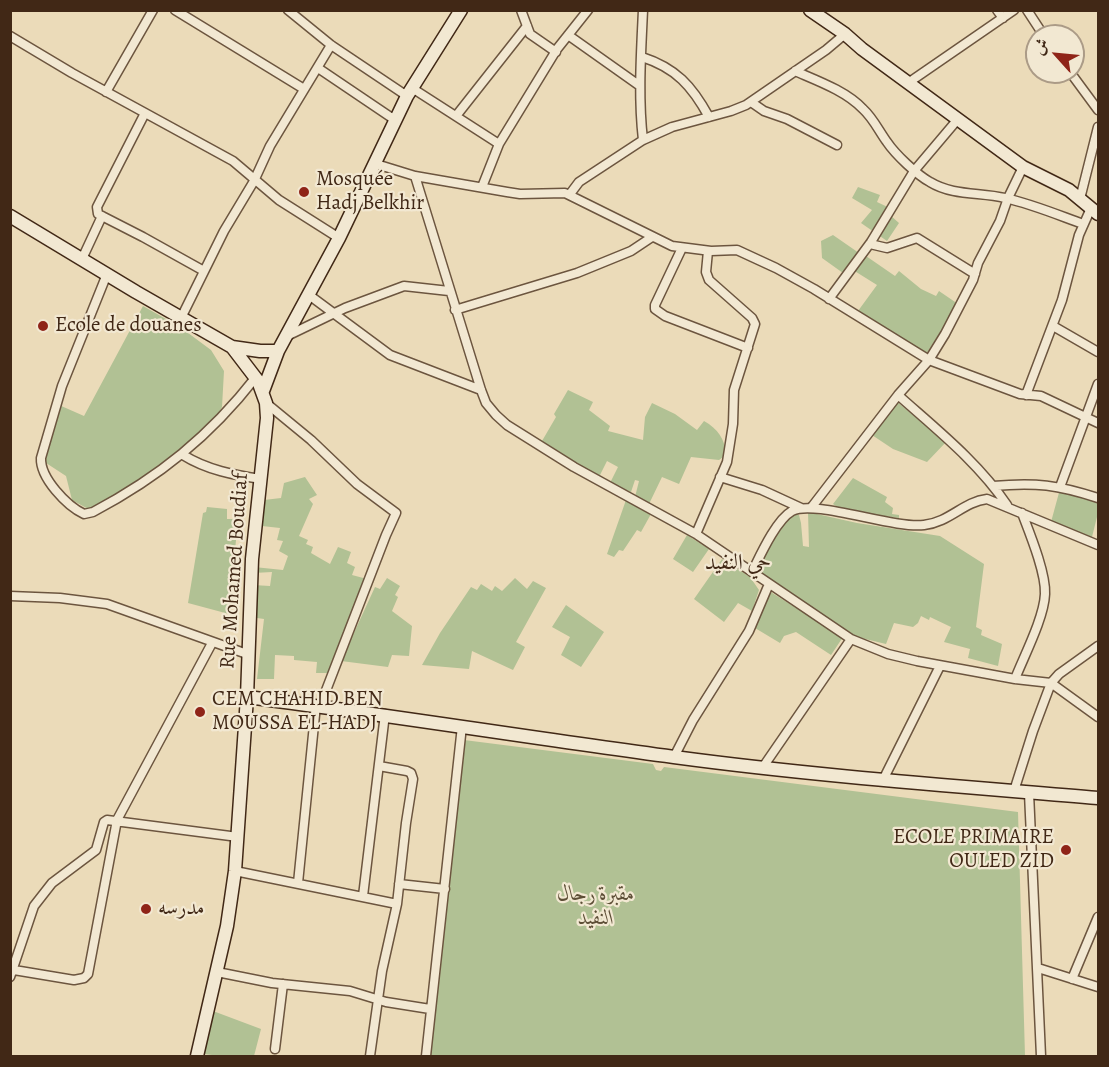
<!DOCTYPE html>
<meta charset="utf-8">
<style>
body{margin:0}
#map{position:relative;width:1109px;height:1067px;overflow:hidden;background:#ebdbb9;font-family:Alegreya,Amiri,serif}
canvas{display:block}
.frame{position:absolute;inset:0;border:12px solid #412816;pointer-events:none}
.north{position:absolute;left:1025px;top:24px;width:60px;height:60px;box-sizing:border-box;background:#f2e8d2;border:2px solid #ab9b87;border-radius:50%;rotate:297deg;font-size:16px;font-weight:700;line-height:24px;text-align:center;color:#412816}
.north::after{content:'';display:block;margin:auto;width:21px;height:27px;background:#8f2418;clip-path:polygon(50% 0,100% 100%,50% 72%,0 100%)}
</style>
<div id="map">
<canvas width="1109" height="1067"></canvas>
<div class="frame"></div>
<div class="north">ش</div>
</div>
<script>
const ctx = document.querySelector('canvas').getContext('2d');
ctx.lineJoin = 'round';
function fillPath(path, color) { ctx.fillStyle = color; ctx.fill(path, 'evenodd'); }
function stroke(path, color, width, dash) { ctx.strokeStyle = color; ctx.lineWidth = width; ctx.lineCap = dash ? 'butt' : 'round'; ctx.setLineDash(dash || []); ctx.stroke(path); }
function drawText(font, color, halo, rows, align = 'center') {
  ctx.font = font + ' Alegreya,Amiri,serif'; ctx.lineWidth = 4.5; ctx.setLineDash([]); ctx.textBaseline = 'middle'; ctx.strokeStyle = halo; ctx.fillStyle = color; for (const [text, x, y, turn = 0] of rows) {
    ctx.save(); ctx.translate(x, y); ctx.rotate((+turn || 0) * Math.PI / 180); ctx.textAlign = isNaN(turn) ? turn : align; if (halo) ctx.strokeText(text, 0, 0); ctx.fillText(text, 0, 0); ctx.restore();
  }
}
fillPath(new Path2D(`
 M858,187l22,8 -3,7 17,8 -3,6 8,7 -12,18 -26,-18 11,-13 -20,-12z
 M833,235l26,18 -16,20 -21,-15 -1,-17z
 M866,256l29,20 4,-5 22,18 15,7 3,-5 19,13 -33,52 -67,-45 19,-26 -24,-15z
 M143,306l37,21 31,23 13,21 -2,36 -7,13 -63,55 -62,35 -18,-10 -6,-24 -23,-15 16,-56 25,11z
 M568,390l25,12 -4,8 21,16 -2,5 35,9 2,-23 7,-14 23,11 22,16 7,-9c14,8 21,18 22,34l-7,5 -28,-3 -12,27 -17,-7 -13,27 -14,-7 4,-16 -4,-1 -4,12 -21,-9 8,-16 -11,-6 -8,16 -57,-36 14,-24 -2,-3z
 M896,401l50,41 -19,20 -34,-13 -21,-14z
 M305,477l12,18 -8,4 4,5 -14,32 9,4 -2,4 7,3 -2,6 19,11 8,-17 13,5 -4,11 8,4 -3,8 15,4 -31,82 -4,-1 -1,13h-15l1,-11 -23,-2v-4l-19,-1 -1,24h-17l7,-60 -14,-2 3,-32 17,1 2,-14 -18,1v-6l29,3 5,-14 -9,-5 4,-10 -6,-1 3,-12 -18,-2 2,-26 17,-2 3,-15z
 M853,478l34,19 -2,5 8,6 -1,6 7,1v3l-57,-8 -9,-6z
 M1060,489l38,12v12l-6,24 -41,-15z
 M626,500l25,14 -10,18 -4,-2 -14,21 -4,-1 -5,7 -7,-3z
 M207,507l20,2v10h11l-9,95 -41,-11 15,-90 3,-1z
 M808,512l49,11 83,13 44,28 -8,63 6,3 -1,5 21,9 -4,22 -30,-8 2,-9 -26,-7 7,-15 -21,-10 -1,3 -8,-4 -3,7 -5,4 -19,-4 -8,21 -29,-7 -100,-66c-4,-26 16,-44 36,-57l6,1 2,8 2,23 6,1z
 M687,535l22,14 -16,23 -20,-13z
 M722,559l28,18 9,13 -7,21 -14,-8 -14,19 -30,-23z
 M387,578l13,8 -5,9 3,2 -6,14 20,15 -3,30 -17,-1 -4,12 -47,-6 34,-74 5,2z
 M515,578l12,11 6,-8 13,7 -30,54 9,5 -12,23 -41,-19 -3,18 -47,-4 18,-32 31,-46 6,3 4,-6 11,7 3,-5 7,5z
 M769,591l74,46 -12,18 -35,-23 -12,4 -4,7 -25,-15z
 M566,605l38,27 -23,35 -20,-12 9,-18 -18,-10z
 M464,740l189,24 3,6 5,1 3,-4 354,45 7,244h-595z
 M213,1011l48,18 -7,27h-33l-18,-2z`), '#b1c194');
const street = new Path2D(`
 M175,10l129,79
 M288,10l43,35 76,51
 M521,10l9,24 26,18
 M997,10l6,8
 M1027,10l17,26
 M568,35l72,51
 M10,36l62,37 161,88 46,39 60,38
 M642,57c34,11 50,29 67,60
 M318,68l77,52
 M795,71c23,10 51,20 68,38 10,9 16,22 24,33 8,12 30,33 43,40 23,14 50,10 75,16 27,6 53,17 78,26
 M1070,72l28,38
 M908,83l106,-73
 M412,88l87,56 -17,43
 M106,92l47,-82
 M751,102l13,9 23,8 50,26
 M145,113l-48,94 1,7 45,23 61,34
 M456,116l71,-90
 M643,140c-5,-43 -2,-86 0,-130
 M499,144l58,-95 31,-39
 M376,164l39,12 92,16 13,2 45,-1 107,53 39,5 26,-1 39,18 38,21 115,71 91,34 21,2 57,27
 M415,176l66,214 5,13 10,12 11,10 67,42 122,67 155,105 37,15 29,7 98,18 36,4 47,34
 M570,194l9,-12 64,-42 29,-13 59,-16 15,-6 80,-55 19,-16
 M1080,199l18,-72
 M870,244l17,4 30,-10 58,36
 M682,248l-27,57v4l10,7 83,32
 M82,259l20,-43
 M107,274l-45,112 -21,72c-1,20 26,48 43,56l9,-2c66,-35 117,-76 163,-135
 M309,295l81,60 91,35
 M829,299l42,-57 43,-71 44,-52
 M455,310l122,-37 54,-22 21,-14
 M181,318l43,-87 30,-50 16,-35 61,-101
 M1053,326l45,26
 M287,336l58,-28 59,-22 45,5
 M898,395c38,34 80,67 109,110
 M1026,395l36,-95 17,-65 12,-27
 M266,403l45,37 46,44 39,29 -10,22 -66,171
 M183,455c24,15 51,20 78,24
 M720,477l42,13 39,18
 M993,486c43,-4 65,-1 105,12
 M1060,487l38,-103
 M811,508l87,-113 31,-35 16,-26 28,-54 5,-17 22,-42 8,-23 15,-31
 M696,534l31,-72 6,-38 1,-34 21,-66 -3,-6 -43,-38 -3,-8 2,-21
 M752,572c8,-16 24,-52 40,-61 22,-12 101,18 132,14 26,-3 39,-23 63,-26l111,46
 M10,596l50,2 47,6 140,50
 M1015,679c9,-23 29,-61 30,-85 1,-21 -15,-60 -23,-81
 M674,757l19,-37 56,-89 20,-47
 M763,767l88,-128
 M883,780l57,-114
 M1014,791l19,-60 18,-48 8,-9 39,-28
 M1029,793l12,263
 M235,871l162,33
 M298,883l18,-178
 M399,884l46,5
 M363,896l22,-182
 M1038,968l60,19
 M14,970l60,10 10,-2 4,-4 29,-154 95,-177
 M217,972l55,11 78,8 36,11 44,7
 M10,977l24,-71 18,-23 44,-33 8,-28 3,-2 131,17
 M1072,979l26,-62
 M275,1049l8,-65
 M370,1056l12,-85 15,-67 9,-81 7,-44 -2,-6 -4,-2 -28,-5
 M426,1056l36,-330`);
const secondary = new Path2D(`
 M810,10l35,24 17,15 161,118 46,23 29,24
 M10,216l126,76 96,55 26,34 8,22 1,15 -15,141 -5,138 -12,174 -8,55 -30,130
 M232,347l28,4h18
 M263,391l15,-40 61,-113 68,-142 54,-86
 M247,697c142,18 284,41 427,60 141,19 283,29 424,41`);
stroke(street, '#6c553f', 11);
stroke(secondary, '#412816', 15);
stroke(street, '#f2e8d2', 8);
stroke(secondary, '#f2e8d2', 12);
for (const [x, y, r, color] of [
 [304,192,6,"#8f2418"],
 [43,326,6,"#8f2418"],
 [200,712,6,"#8f2418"],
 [1066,850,6,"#8f2418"],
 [146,909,6,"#8f2418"]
]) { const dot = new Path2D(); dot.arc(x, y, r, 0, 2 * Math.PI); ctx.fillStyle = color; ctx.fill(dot); stroke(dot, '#f2e8d2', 2); }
drawText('21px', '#412816', '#f2e8d2', [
 ["Mosquée",316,180],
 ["Hadj Belkhir",316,204],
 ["Ecole de douanes",55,326],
 ["CEM CHAHID BEN",212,700],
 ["MOUSSA EL-HADJ",212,724],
 ["ECOLE PRIMAIRE",1054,838,"right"],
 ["OULED ZID",1054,862,"right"],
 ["مدرسه",158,909]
], 'left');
drawText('21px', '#412816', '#f2e8d2', [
 ["Rue Mohamed Boudiaf",235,571,-86]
]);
drawText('italic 21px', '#5d4e36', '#f2e8d2', [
 ["مقبرة رجال",596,895],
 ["النفيد",596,919]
]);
drawText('22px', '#412816', '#f2e8d2', [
 ["حي النفيد",738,564]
]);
</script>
